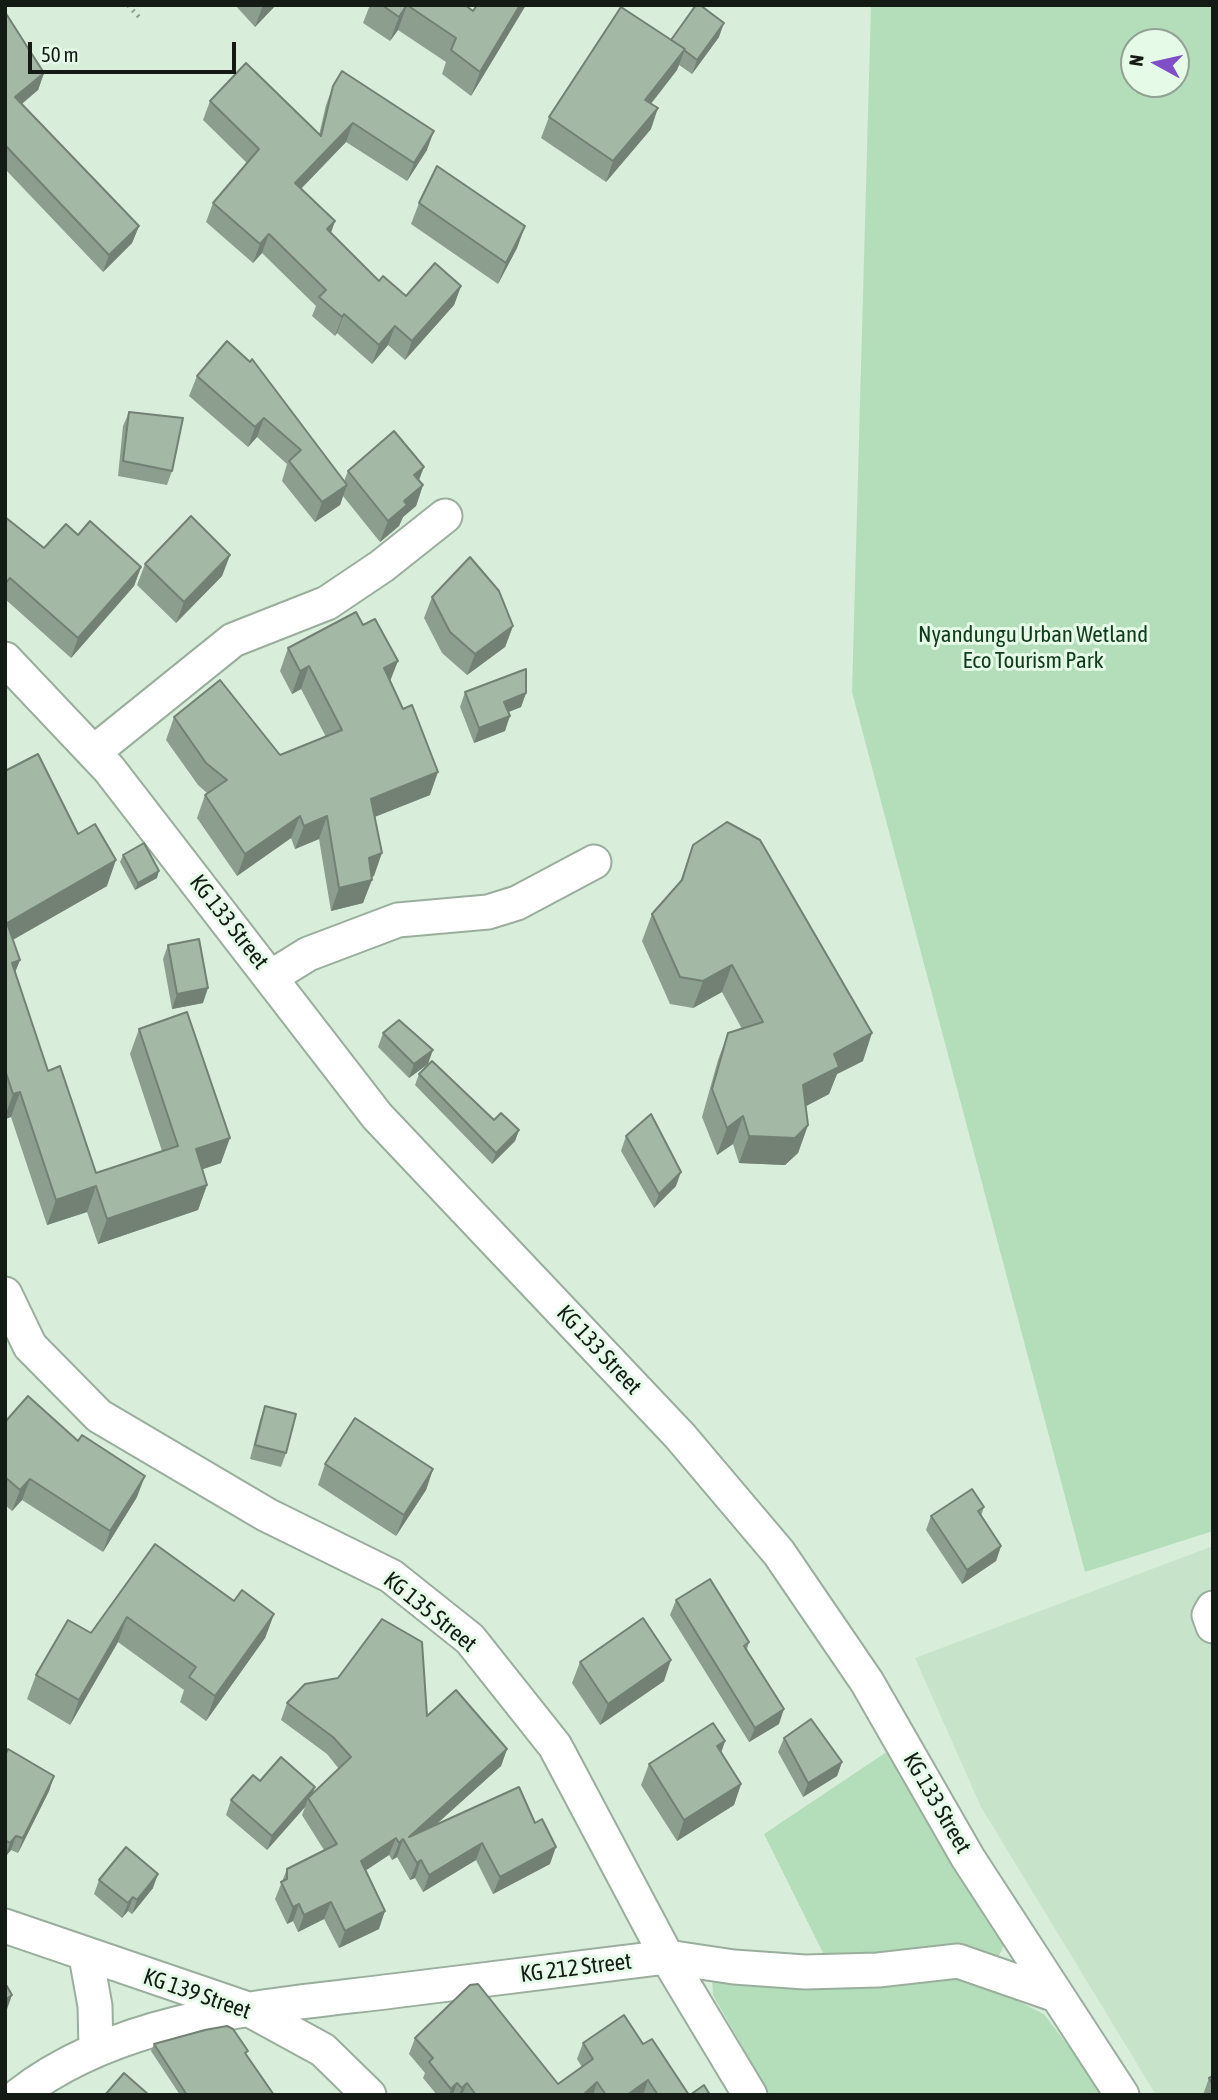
<!DOCTYPE html>
<style>
body{margin:0}
#map{position:relative;width:1218px;height:2100px;overflow:hidden;background:#d8eedb;font-family:"Asap Condensed",sans-serif}
canvas{display:block}
.frame{position:absolute;inset:0;border:7px solid #131b14;pointer-events:none}
.north{position:absolute;left:1120px;top:28px;width:70px;height:70px;box-sizing:border-box;background:#e5fbe8;border:2px solid #91a193;border-radius:50%;rotate:278deg;font-size:19px;font-weight:700;line-height:28px;text-align:center;color:#131b14}
.north::after{content:'';display:block;margin:auto;width:24px;height:32px;background:#7f4fc7;clip-path:polygon(50% 0,100% 100%,50% 72%,0 100%)}
.scale{position:absolute;left:28px;top:42px;width:208px;height:32px;box-sizing:border-box;border:4px solid #131b14;border-top:0;padding-left:9px;font-size:21px;line-height:24px;white-space:nowrap;color:#131b14;-webkit-text-stroke:5px #e5fbe8;paint-order:stroke}
</style>
<div id="map">
<canvas width="1218" height="2100"></canvas>
<div class="frame"></div>
<div class="north">N</div>
<div class="scale">50 m</div>
</div>
<script>
const ctx = document.querySelector('canvas').getContext('2d');
ctx.lineJoin = 'round';
function fillPath(path, color) { ctx.fillStyle = color; ctx.fill(path, 'evenodd'); }
function stroke(path, color, width, dash) { ctx.strokeStyle = color; ctx.lineWidth = width; ctx.lineCap = dash ? 'butt' : 'round'; ctx.setLineDash(dash || []); ctx.stroke(path); }
function drawText(font, color, halo, rows, align = 'center') {
  ctx.font = font + ' "Asap Condensed",sans-serif'; ctx.lineWidth = 6; ctx.setLineDash([]); ctx.textBaseline = 'middle'; ctx.strokeStyle = halo; ctx.fillStyle = color; for (const [text, x, y, turn = 0] of rows) {
    ctx.save(); ctx.translate(x, y); ctx.rotate((+turn || 0) * Math.PI / 180); ctx.textAlign = isNaN(turn) ? turn : align; if (halo) ctx.strokeText(text, 0, 0); ctx.fillText(text, 0, 0); ctx.restore();
  }
}
fillPath(new Path2D(`
 M1213,1546v549h-57l-175,-288 -66,-149z`), '#c7e3ca');
fillPath(new Path2D(`
 M871,5h342v1526l-128,41 -233,-880zM1134,42h42v42h-42z
 M891,1749l118,185 -13,28 -171,-5 -61,-123z
 M712,1976l160,8 99,-6 73,36 61,81h-335l-57,-100z`), '#b4deb9');
const minor = new Path2D(`
 M5,659l104,110 268,347 303,320 99,117 88,129 101,176 154,237
 M94,752l139,-112 94,-37 55,-37 63,-50
 M271,977l37,-23 90,-34 90,-8 29,-9 77,-41
 M5,1294l25,52 69,70 168,99 124,61 79,63 85,107 112,211 83,138
 M1213,1608l-4,7 4,11
 M5,1926l243,83 75,41 46,45
 M86,1956l9,50 1,44
 M19,2095c103,-80 251,-89 374,-104 92,-12 183,-23 274,-34l67,10 71,5 73,-2 80,-9 98,34`);
stroke(minor, '#99ae9c', 37);
stroke(new Path2D(`
 M128,5l11,12`), '#8e9f90', 4.5, [2, 5]);
stroke(minor, '#fff', 33);
fillPath(new Path2D(`
 M235,5h41l-21,22z
 M370,5h95l8,6 53,-6 -55,91 -29,-22 4,-12 -48,-32 -8,11 -27,-18z
 M5,12l39,61 -6,17 -16,14 117,122 -7,17 -29,29 -98,-103z
 M719,37l-27,37 -13,-9 -2,5 -26,34v25l-45,53 -65,-44 8,-21 122,-77z
 M333,86l94,64 -20,31 -61,-39 -45,47 34,32 -4,12 48,48 27,15 55,-10 -7,19 -49,55 -17,-15 -16,19 -35,-31 -2,3 -23,-20 4,-10 -54,-53 -9,10 -47,-41 7,-19 34,-40 -44,-43 7,-19 109,34 7,-30z
 M419,203l106,23 -8,22 -19,36 -87,-60z
 M227,341l117,140 4,-10 71,9 4,5 -7,21 -13,11 -4,9 -19,16 -37,-46 -3,9 -25,17 -33,-41 5,-17 -30,-27 -9,10 -59,-51 8,-20z
 M129,412l43,59 -5,14 -49,-9 5,-50z
 M5,517l39,31 34,-13 63,32 -7,19 -63,72 -66,-59z
 M230,555l-8,21 -46,47 -39,-38 8,-21z
 M432,597l81,29 -8,21 -38,28 -25,-22 -18,-35z
 M288,648l102,33 40,114 -56,22v59l-3,1 -8,26 -32,8 -12,-72 -24,10 -4,-11 -54,38 -40,-58 8,-23 2,-2 -9,-8 -32,-45 8,-23 106,38 46,-18 -25,-48 -9,5 -12,-23z
 M465,692l61,1 -5,14 -13,5 -3,19 -31,12 -14,-36z
 M5,771l73,63 29,52 -94,54 7,20 -5,12 33,99 48,102 66,-22 -32,-97 9,-25 82,134 -19,6 5,16 -9,25 -100,34 -11,-32 -40,13 -36,-108 -6,2z
 M693,845l170,216 -26,13 -8,20 -23,12 2,19 -10,28 -13,12 -46,-2 -6,-19 -16,11 -15,-38 16,-57 10,-27 14,-4 -20,-37 -29,16 -23,-4 -28,-63 10,-27 28,-32z
 M123,855l34,23 -22,12 -15,-28z
 M168,945l35,58 -31,6 -9,-50z
 M383,1033l45,31 -19,14 -31,-31z
 M419,1074l75,46 25,10 -4,11 -23,23 -77,-79z
 M626,1136l50,50 -22,22 -33,-57z
 M265,1406l21,47 -5,14 -31,-8 10,-39z
 M5,1422l132,75 -34,55 -81,-52 -10,11 -7,-6z
 M325,1464l108,5 -7,21 -30,46 -78,-51z
 M984,1507l-3,9 20,30 -5,15 -34,23 -36,-54 5,-14z
 M155,1544l79,57 40,13 -9,24 -59,83 -26,-19 4,-12 -66,-48 -48,83 -43,-26 9,-24 55,-42z
 M676,1600l73,42 -2,7 32,75 -30,18 -79,-127z
 M580,1662l84,19 -64,44 -28,-42z
 M287,1703l140,13 80,33 -6,17 -66,59 115,39 -57,30 -17,-34 -53,32 -8,-14 -5,2 -13,-23 -5,3 -3,-5 -24,16 14,58 -40,19 -15,-29 -26,13 -5,-11 -6,3 -12,-25 12,-30 37,-19 -22,-35 3,-8 -38,43 -41,-35 5,-15 29,-19 55,6 -3,7 27,-25 -12,-15 -46,-34z
 M784,1738l58,24 -5,14 -34,21 -25,-45z
 M725,1741l-4,11 20,32 -7,21 -57,36 -36,-56 8,-21z
 M5,1755l49,21 -5,15 -31,62 -7,-3 -6,7z
 M99,1880l54,8 -21,26 -4,-3 -6,7 -28,-24z
 M415,2038l143,46 24,-17 -5,-8 6,-16 60,1 46,51h-252l-14,-17 2,-5 -16,-19z
 M154,2044l93,11 27,40h-94l-29,-44z
 M1213,2076v19h-10l6,-17z`), '#8c9e8e');
fillPath(new Path2D(`
 M263,5h13l-21,22z
 M407,5l-9,25 -8,11 9,-24z
 M520,5h6l-55,91 9,-24z
 M724,23l-5,14 -27,37 5,-14z
 M685,49l-8,21 -40,51 8,-21z
 M44,73l-6,17 -29,24 6,-17z
 M658,108l-7,21 -45,53 7,-21z
 M353,123l-7,19 -58,60 7,-19z
 M434,131l-7,19 -20,31 7,-18z
 M335,221l-7,19 -1,-11z
 M139,226l-7,17 -29,29 6,-17z
 M525,226l-8,22 -19,36 8,-21z
 M269,234l-7,19 -9,10 7,-19z
 M461,286l-7,19 -49,55 7,-19z
 M344,314l-7,19 -2,3 7,-19z
 M395,326l-7,19 -16,19 7,-19z
 M264,418l-7,19 -9,10 7,-20z
 M424,467l-8,21 -2,-13z
 M347,485l-7,20 -25,17 7,-20z
 M423,485l-7,21 -13,11 -4,9 -19,16 8,-21 16,-20z
 M230,555l-8,21 -46,47 8,-21z
 M141,567l-7,19 -63,72 7,-20z
 M513,626l-8,21 -38,28 8,-21z
 M398,661l-9,23 -5,-16z
 M309,666l-8,23 -9,5 8,-23z
 M526,693l-5,14 -22,9 5,-14z
 M510,716l-5,15 -31,12 5,-15z
 M438,772l-8,23 -68,27 9,-23z
 M300,816l-9,22 -54,38 8,-22z
 M327,816l-8,23 -24,10 9,-23z
 M382,853l-8,23 -13,5 8,-23z
 M116,860l-9,26 -102,58 2,-21z
 M159,871l-2,7 -22,12 3,-7z
 M372,880l-9,23 -32,8 8,-23z
 M20,960l-10,25 2,-22z
 M732,965l-10,27 -29,16 10,-27z
 M208,988l-5,15 -31,6 5,-15z
 M872,1033l-9,28 -26,13 -8,20 -36,19 10,-28 31,-31z
 M433,1050l-5,14 -19,14 5,-14z
 M20,1092l-9,25 -6,2v-3l8,-22z
 M743,1116l-10,28 -16,11 10,-27z
 M808,1125l-10,28 -13,12 -46,-2 10,-27z
 M519,1130l-4,11 -23,23 4,-11z
 M230,1138l-9,25 -35,12 10,-26z
 M681,1172l-5,14 -22,22 5,-14z
 M207,1185l-9,25 -100,34 9,-25z
 M96,1186l-9,26 -40,13 9,-25z
 M433,1469l-7,21 -30,46 8,-21z
 M145,1476l-8,21 -34,55 7,-21z
 M30,1479l-8,21 -10,11 8,-21z
 M1001,1546l-5,15 -34,23 5,-14z
 M274,1614l-9,24 -59,83 9,-25z
 M127,1617l-9,25 -48,83 9,-25z
 M671,1660l-7,21 -64,44 8,-21z
 M784,1709l-5,15 -30,18 6,-14z
 M725,1741l-7,21 -1,-16z
 M507,1749l-6,17 -92,83v-12z
 M842,1762l-5,14 -34,21 5,-14z
 M54,1776l-5,15 -31,62 5,-15z
 M741,1784l-7,21 -57,36 7,-21z
 M315,1787l-5,14 -2,-3 -3,9 -38,43 5,-14z
 M16,1836l-5,14 -6,7 5,-14z
 M396,1838l-7,17 -35,23 7,-17z
 M403,1839l-6,18 -5,3 7,-17z
 M482,1843l-6,17 -53,32 6,-17z
 M556,1847l-6,17 -57,30 7,-17z
 M421,1860l-6,18 -5,2 7,-17z
 M158,1874l-5,14 -21,26 5,-14z
 M133,1897l-5,14 -6,7 6,-15z
 M331,1902l-7,17 -26,13 6,-17z
 M299,1904l-6,17 -6,3 6,-17z
 M385,1911l-6,18 -40,19 6,-17z
 M12,1995l-7,20v-15z
 M648,2080l-5,15h-16z
 M597,2082l-4,13h-10z
 M457,2083l-4,12h-4l2,-6z
 M467,2083l-5,12h-3l3,-7z`), '#728174');
const building = new Path2D(`
 M382,5h83l8,6 4,-6h43l-40,67 -29,-22 5,-12 -49,-33 -8,12z
 M696,5h4l24,18 -27,37 -13,-10 1,-1 -14,-9z
 M621,7l64,42 -40,51 13,8 -45,53 -64,-44z
 M5,12l39,61 -29,24 124,129 -30,29 -104,-110z
 M246,63l75,73 12,-50 9,-15 92,60 -20,32 -61,-40 -58,60 40,38 -8,8 52,52 4,-5 23,20 29,-33 26,23 -49,55 -17,-15 -16,19 -35,-31 -2,3 -23,-20 7,-7 -57,-56 -9,10 -47,-41 46,-54 -49,-48z
 M437,166l88,60 -19,37 -87,-60z
 M227,341l23,21 2,-3 95,126 -25,17 -33,-41 12,-11 -37,-32 -9,9 -58,-51z
 M129,412l54,6 -11,53 -49,-10z
 M394,431l30,36 -10,8 9,10 -19,16 3,4 -19,16 -40,-50z
 M191,516l39,39 -46,47 -39,-38z
 M5,517l39,31 22,-24 12,11 12,-14 51,46 -63,71 -68,-60 -5,6z
 M470,557l29,34 14,35 -38,28 -25,-22 -18,-35z
 M356,612l7,13 12,-6 23,42 -14,7 19,41 9,-4 26,67 -67,27 11,54 -13,5 3,22 -33,8 -12,-72 -23,10 -4,-10 -55,38 -40,-59 22,-15 -21,-17 -32,-46 46,-37 60,75 62,-25 -33,-64 -9,5 -12,-23z
 M526,669v24l-22,9 6,14 -31,12 -14,-36z
 M38,754l40,80 17,-10 21,36 -109,63 13,37 -8,3 36,108 12,-5 36,107 82,-27 -39,-117 48,-17 43,126 -34,11 11,36 -100,34 -11,-33 -40,14 -36,-108 -7,2 -8,-24v-299z
 M727,822l33,18 112,193 -38,21 5,13 -36,18 5,40 -13,13 -46,-2 -6,-20 -16,12 -15,-39 16,-56 35,-11 -31,-57 -29,16 -23,-4 -28,-63 30,-34 11,-35z
 M144,843l15,28 -21,12 -15,-28z
 M199,939l9,49 -31,6 -9,-49z
 M399,1020l34,30 -19,14 -31,-31z
 M432,1061l62,59 7,-7 18,17 -23,23 -77,-79z
 M651,1114l30,58 -22,22 -33,-58z
 M28,1396l50,45 4,-6 63,41 -35,55 -80,-52 -10,11 -15,-13v-55z
 M265,1406l31,8 -10,39 -31,-8z
 M355,1418l78,51 -29,46 -79,-51z
 M972,1489l12,18 -6,4 23,35 -34,24 -36,-54z
 M155,1544l79,57 8,-11 32,24 -59,82 -26,-19 7,-10 -69,-50 -48,83 -43,-25 32,-55 23,13z
 M710,1579l39,63 -5,4 40,63 -29,19 -79,-128z
 M643,1618l28,42 -63,44 -28,-42z
 M382,1619l40,23 5,74 29,-26 51,59 -98,88 110,-50 16,36 7,-4 14,28 -56,30 -18,-34 -53,32 -8,-15 -4,3 -14,-24 -4,4 -3,-5 -35,23 24,50 -40,20 -14,-29 -27,13 -5,-11 -6,3 -12,-25 6,-3v-10l50,-25 -29,-46 43,-41 -18,-20 -46,-34 18,-19 33,-6z
 M811,1719l31,43 -34,21 -24,-45z
 M713,1723l12,18 -8,5 24,38 -57,36 -35,-56z
 M8,1749l46,27 -31,62 -7,-2 -6,7 -5,-3v-85z
 M281,1757l34,30 -43,49 -41,-36 22,-25 7,6z
 M126,1847l32,27 -21,26 -4,-3 -5,6 -29,-23z
 M5,1983l7,12 -7,5z
 M478,1984l80,100 35,-25 -10,-16 41,-28 19,29 9,-5 37,56h-31l-10,-15 -21,15h-21l-9,-13 -14,13h-107l-9,-12 -5,5 -5,-5 -6,6 -22,-27 4,-4 -18,-20 55,-53z
 M227,2026l6,3 15,22 -3,2 29,42h-87l-33,-51 51,-14z
 M124,2073l25,22h-44z
 M1213,2076v10l-4,-8z
 M704,2085l6,10h-20z`);
fillPath(building, '#a3b8a5');
stroke(building, '#728174', 2);
drawText('23px', '#103c1b', '#e5fbe8', [
 ["Nyandungu Urban Wetland",1033,635],
 ["Eco Tourism Park",1033,661]
]);
drawText('23px', '#131b14', '#e5fbe8', [
 ["KG 133 Street",229,922,52],
 ["KG 133 Street",599,1350,47],
 ["KG 135 Street",430,1612,39],
 ["KG 133 Street",937,1803,60],
 ["KG 212 Street",576,1968,-7],
 ["KG 139 Street",197,1994,19]
]);
</script>
